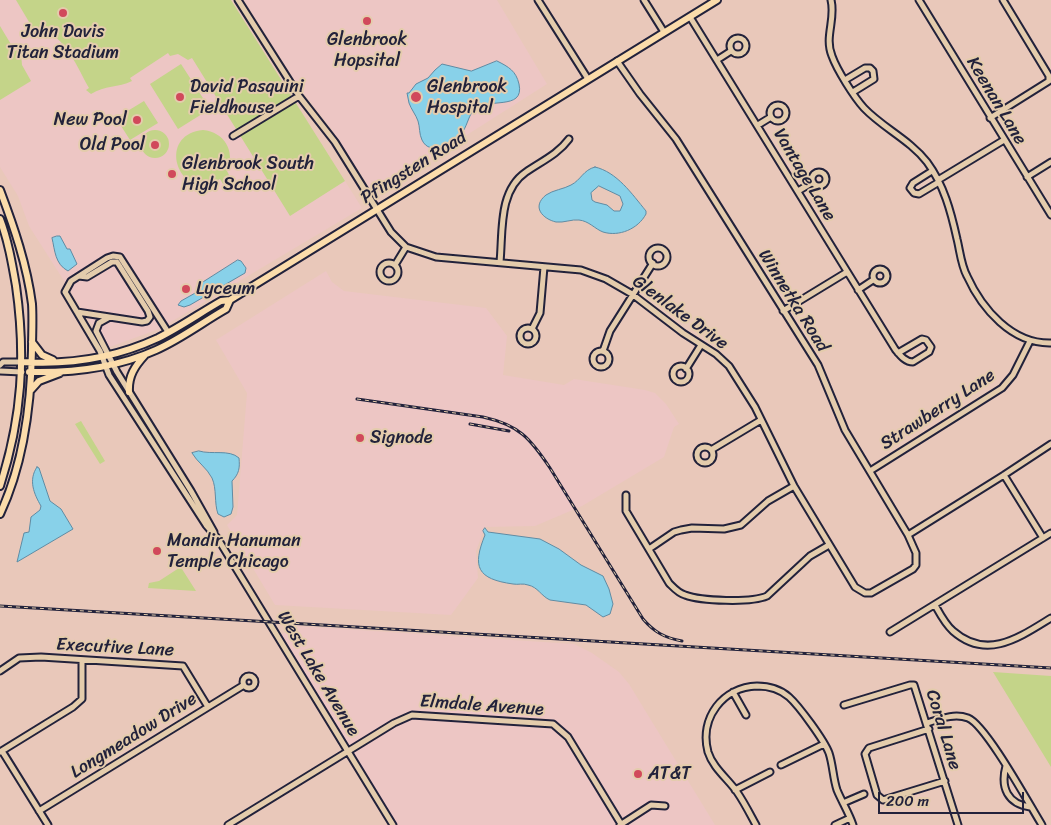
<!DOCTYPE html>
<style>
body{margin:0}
#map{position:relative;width:1051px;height:825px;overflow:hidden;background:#e9c8ba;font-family:Sriracha,sans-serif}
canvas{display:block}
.scale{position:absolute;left:878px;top:792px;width:146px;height:22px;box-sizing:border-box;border:2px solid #22223b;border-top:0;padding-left:6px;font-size:15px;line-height:18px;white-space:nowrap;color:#22223b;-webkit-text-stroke:4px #e4ccac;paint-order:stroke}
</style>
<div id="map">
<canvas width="1051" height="825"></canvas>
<div class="scale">200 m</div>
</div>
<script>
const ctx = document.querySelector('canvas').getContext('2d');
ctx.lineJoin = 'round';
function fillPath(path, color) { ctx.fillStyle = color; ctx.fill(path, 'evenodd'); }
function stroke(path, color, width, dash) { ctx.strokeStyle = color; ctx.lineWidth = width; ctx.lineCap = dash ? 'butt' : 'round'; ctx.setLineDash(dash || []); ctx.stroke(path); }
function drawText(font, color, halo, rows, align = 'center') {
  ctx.font = font + ' Sriracha,sans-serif'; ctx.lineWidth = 4; ctx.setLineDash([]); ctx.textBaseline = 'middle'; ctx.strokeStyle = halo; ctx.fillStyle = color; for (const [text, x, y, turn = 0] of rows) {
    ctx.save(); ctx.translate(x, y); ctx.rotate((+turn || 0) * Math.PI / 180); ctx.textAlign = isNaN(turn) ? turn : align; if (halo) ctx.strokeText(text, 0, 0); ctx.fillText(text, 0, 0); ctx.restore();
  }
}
fillPath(new Path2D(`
 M0,0h231l131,208 -203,121 -52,19 -78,-122 -11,-30 -18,-29z
 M244,0h253l50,84 -173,110 -43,-66 -32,-41z
 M326,271l6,11 12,9 142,17 21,28 -4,39 61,10 10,-6 71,11 10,3 11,11 13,20 -5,3 -10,30 -82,49 -47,20 -50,1 -9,24 2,27 -27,37 -176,-10 -48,-80 10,-10 10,-122 -31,-53z
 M296,626l278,18 18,9 27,19 10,12 86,141h-318l-116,-190z`), '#edc6c4');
fillPath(new Path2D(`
 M16,0h215l114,181 -55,35 -98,-158 -4,2 -10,-6 -8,2 -2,-3 -38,25 2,3c-14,7 -27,4 -41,13l-5,-4 3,-2c-10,-17 -25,-56 -48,-56v4l-6,-4z
 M0,26l15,25 4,-2 2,5 1,11 9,16 -31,19z
 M181,64l29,45 -32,20 -28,-45z
 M144,101l14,22 -28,17 -14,-22z
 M203,130c21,2 33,21 24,41l4,8 -8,5 -3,-5c-40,26 -66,-44 -17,-49z
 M141 144a14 14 0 1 1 28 0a14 14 0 1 1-28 0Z
 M81,421l24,40 -5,3 -25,-40z
 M179,568l3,1 14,22 -48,-3 1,-5 10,-2z
 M993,672l58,4v91z`), '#c4d489');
const water = new Path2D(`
 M497,61c12,6 19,10 22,23 6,28 -33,12 -46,27 -5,6 -6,16 -12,23 -9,9 -31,23 -39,6 -3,-6 -2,-13 -4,-19 -2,-6 -7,-12 -9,-18 -1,-3 -1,-7 -2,-10h2l7,-9 12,-6 7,-8 7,-6 29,7z
 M595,167c22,5 37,27 51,44v3c-8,15 -27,23 -43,18 -8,-3 -14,-11 -24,-12 -7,-1 -15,3 -23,2 -13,-3 -25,-15 -10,-27 7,-5 18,-6 25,-10 10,-5 12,-15 24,-18zM599,186l21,10 3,8 -3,7h-6l-7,-6 -12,-3 -3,-2 -1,-7z
 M57,236h3l7,13h3l7,15 -9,7c-13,-7 -13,-20 -16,-33z
 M238,260l3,1 5,7 -1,5 -55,32 -6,2 -6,-2 3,-4 16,-9 2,-6 4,-4z
 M199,451c13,4 30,-2 40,7 1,10 0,16 -7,23l1,26 -2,7 -7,3 -6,-3c-4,-11 -1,-25 -6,-36 -5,-10 -15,-16 -20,-25z
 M37,467l2,1 11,33 11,8 12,20 -56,33 7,-29 5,-1 2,-15 9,-7 1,-4c-7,-12 -13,-26 -4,-39z
 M485,528l3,4 52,7 19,10 22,16 22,11 6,13 4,15 -3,10 -7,3 -17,-12 -36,-5c-9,-4 -12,-13 -22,-15 -5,-2 -10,0 -15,-1 -36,-5 -41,-17 -28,-49l-2,-4z`);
fillPath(water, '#88d1e9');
stroke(water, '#5f8ba3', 1);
const minor = new Path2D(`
 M238,0l61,96 36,46 56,90 15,15 30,10 145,13 25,9 26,15 51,39 33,21 13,12 26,41 39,79 61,101 10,6h6l42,-24 3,-4v-12l-8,-18 -63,-105 -27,-65 -142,-226 -36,-45 -23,-33
 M538,0l50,79
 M644,0l20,32
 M831,0c5,19 -7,37 1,56 5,14 22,41 32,52 19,20 46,32 63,54 17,23 24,50 30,77 3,12 4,26 10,37 15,33 45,68 84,67
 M919,0l132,215
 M690,17l205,332c5,6 10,13 18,13l16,-10 2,-5 -5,-7 -4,-1 -24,14
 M730 46a8 8 0 1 1 16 0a8 8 0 1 1-16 0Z
 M717,60l14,-9
 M845,80l20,-12h5l3,3 1,8 -21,13
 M770 113a8 8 0 1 1 16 0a8 8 0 1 1-16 0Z
 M990,118l59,-37v-5l-46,-76
 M758,125l13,-8
 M233,136l66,-40
 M932,171l-19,12 -3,5 4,5 5,1 20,-12
 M812 179a7 7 0 1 1 14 0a7 7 0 1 1-14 0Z
 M1027,177l24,-15
 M938,180l66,-40
 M798,191l15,-9
 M649 257a9 9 0 1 1 18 0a9 9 0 1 1-18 0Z
 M500,262c3,-30 -2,-71 26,-90 16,-11 32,-18 43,-33
 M380 272a9 9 0 1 1 18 0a9 9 0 1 1-18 0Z
 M395,265l11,-18
 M873 276a7 7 0 1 1 14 0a7 7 0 1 1-14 0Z
 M858,290l15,-10
 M783,311l64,-39
 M77,312l65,10 5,-1 3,-4 -2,-6 -31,-49h-5l-25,15 -8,-1
 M108,318l-9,5 -3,8 21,41 74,119 23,41
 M520 336a8 8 0 1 1 16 0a8 8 0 1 1-16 0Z
 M532,329l8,-16 4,-46
 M168,332l-48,-75 -7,-1 -6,2 -36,23 -6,11 35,59 9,24 97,150 12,14 175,286
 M593 359a8 8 0 1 1 16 0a8 8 0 1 1-16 0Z
 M603,351l7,-20 43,-68
 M0,365l3,-3h19
 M673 374a8 8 0 1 1 16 0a8 8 0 1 1-16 0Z
 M686,369l15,-24
 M0,371l22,1
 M697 455a8 8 0 1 1 16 0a8 8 0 1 1-16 0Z
 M711,450l50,-30
 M870,471l132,-83 11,-13 17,-34
 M1004,475l39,63
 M626,495v16l43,72c5,5 9,10 16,12 16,6 66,8 82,1l43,-40 19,-11
 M908,535l96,-60 47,-31
 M649,549l25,-17 7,-2 11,-2 32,1 17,-4 27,-24 26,-15
 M935,605c5,9 10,19 18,26 34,30 67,6 98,-13
 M890,632l161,-99
 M0,671l19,-13 22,-1 142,9 25,41
 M243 682a6 6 0 1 1 12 0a6 6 0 1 1-12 0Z
 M733,692l13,23
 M844,705l66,-20h4l44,140
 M927,723c13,-4 27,-10 41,-5 18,7 61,86 74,107
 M929,729l-60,19 -4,6 12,41 6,5 62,-19
 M2,751l46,74
 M0,752l73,-45 9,-8v-39
 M781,765l43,-21
 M1006,766c-6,22 2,38 24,41
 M735,790l35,-18
 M843,803l21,-9
 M39,811l205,-126
 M228,825l166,-102 18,-8 141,9 15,13 53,87
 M620,825l31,-20 14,1
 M756,825c-6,-11 -12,-23 -19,-33 -9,-13 -24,-24 -29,-40 -9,-34 15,-65 49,-66 12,0 23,3 32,11 10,9 35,43 40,56 4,12 4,25 8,37 5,12 12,23 16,35
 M835,825l15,-7`);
const major = new Path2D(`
 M0,190c14,37 27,75 32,114 1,15 0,31 0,46 -1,56 -8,113 -32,164
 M0,219c8,21 12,44 16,67 10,70 6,132 -16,200
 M32,342l10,13 11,5
 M22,362c47,3 93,-4 136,-24 22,-11 42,-25 63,-37l9,-1 487,-300
 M29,372c44,1 87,-4 127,-22 25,-11 47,-28 70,-41l4,-9
 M30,391l9,-10 21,-8
 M129,392c-1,-16 6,-26 16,-37`);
stroke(minor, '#22223b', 9);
stroke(major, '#22223b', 10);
stroke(minor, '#e4ccac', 5);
stroke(major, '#fbdcab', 6);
const rail = new Path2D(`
 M357,399l126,18c36,8 47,21 67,51l93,151c11,13 22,19 39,22
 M470,424l39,7
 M0,606l1051,62`);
stroke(rail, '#22223b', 3);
stroke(rail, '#e4ccac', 1, [4]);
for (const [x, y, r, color] of [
 [63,13,5,"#d1495b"],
 [367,21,5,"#d1495b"],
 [180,97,5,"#d1495b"],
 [416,97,6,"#d1495b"],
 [137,120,5,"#d1495b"],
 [155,145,5,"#d1495b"],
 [172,174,5,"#d1495b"],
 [186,289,5,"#d1495b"],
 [360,438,5,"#d1495b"],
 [157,551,5,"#d1495b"],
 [638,774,5,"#d1495b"]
]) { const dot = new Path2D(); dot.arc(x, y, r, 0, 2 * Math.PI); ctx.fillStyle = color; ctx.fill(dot); stroke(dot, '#e4ccac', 2); }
drawText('18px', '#22223b', '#e4ccac', [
 ["John Davis",63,32,"center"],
 ["Titan Stadium",63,53,"center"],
 ["Glenbrook",367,40,"center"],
 ["Hopsital",367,61,"center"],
 ["David Pasquini",190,87],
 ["Fieldhouse",190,108],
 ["Glenbrook",427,87],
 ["Hospital",427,108],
 ["New Pool",127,120,"right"],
 ["Old Pool",145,145,"right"],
 ["Glenbrook South",182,164],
 ["High School",182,185],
 ["Lyceum",196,289],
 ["Signode",370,438],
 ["Mandir Hanuman",167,541],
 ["Temple Chicago",167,562],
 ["AT&T",648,774]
], 'left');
drawText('18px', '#22223b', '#e4ccac', [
 ["Keenan Lane",996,101,59],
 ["Pfingsten Road",414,168,-32],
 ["Vantage Lane",804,175,59],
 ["Winnetka Road",793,301,58],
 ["Glenlake Drive",680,313,36],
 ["Strawberry Lane",938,410,-33],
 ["Executive Lane",115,648,3],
 ["West Lake Avenue",318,674,59],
 ["Elmdale Avenue",482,706,4],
 ["Coral Lane",943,730,73],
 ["Longmeadow Drive",134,736,-32]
]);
</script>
